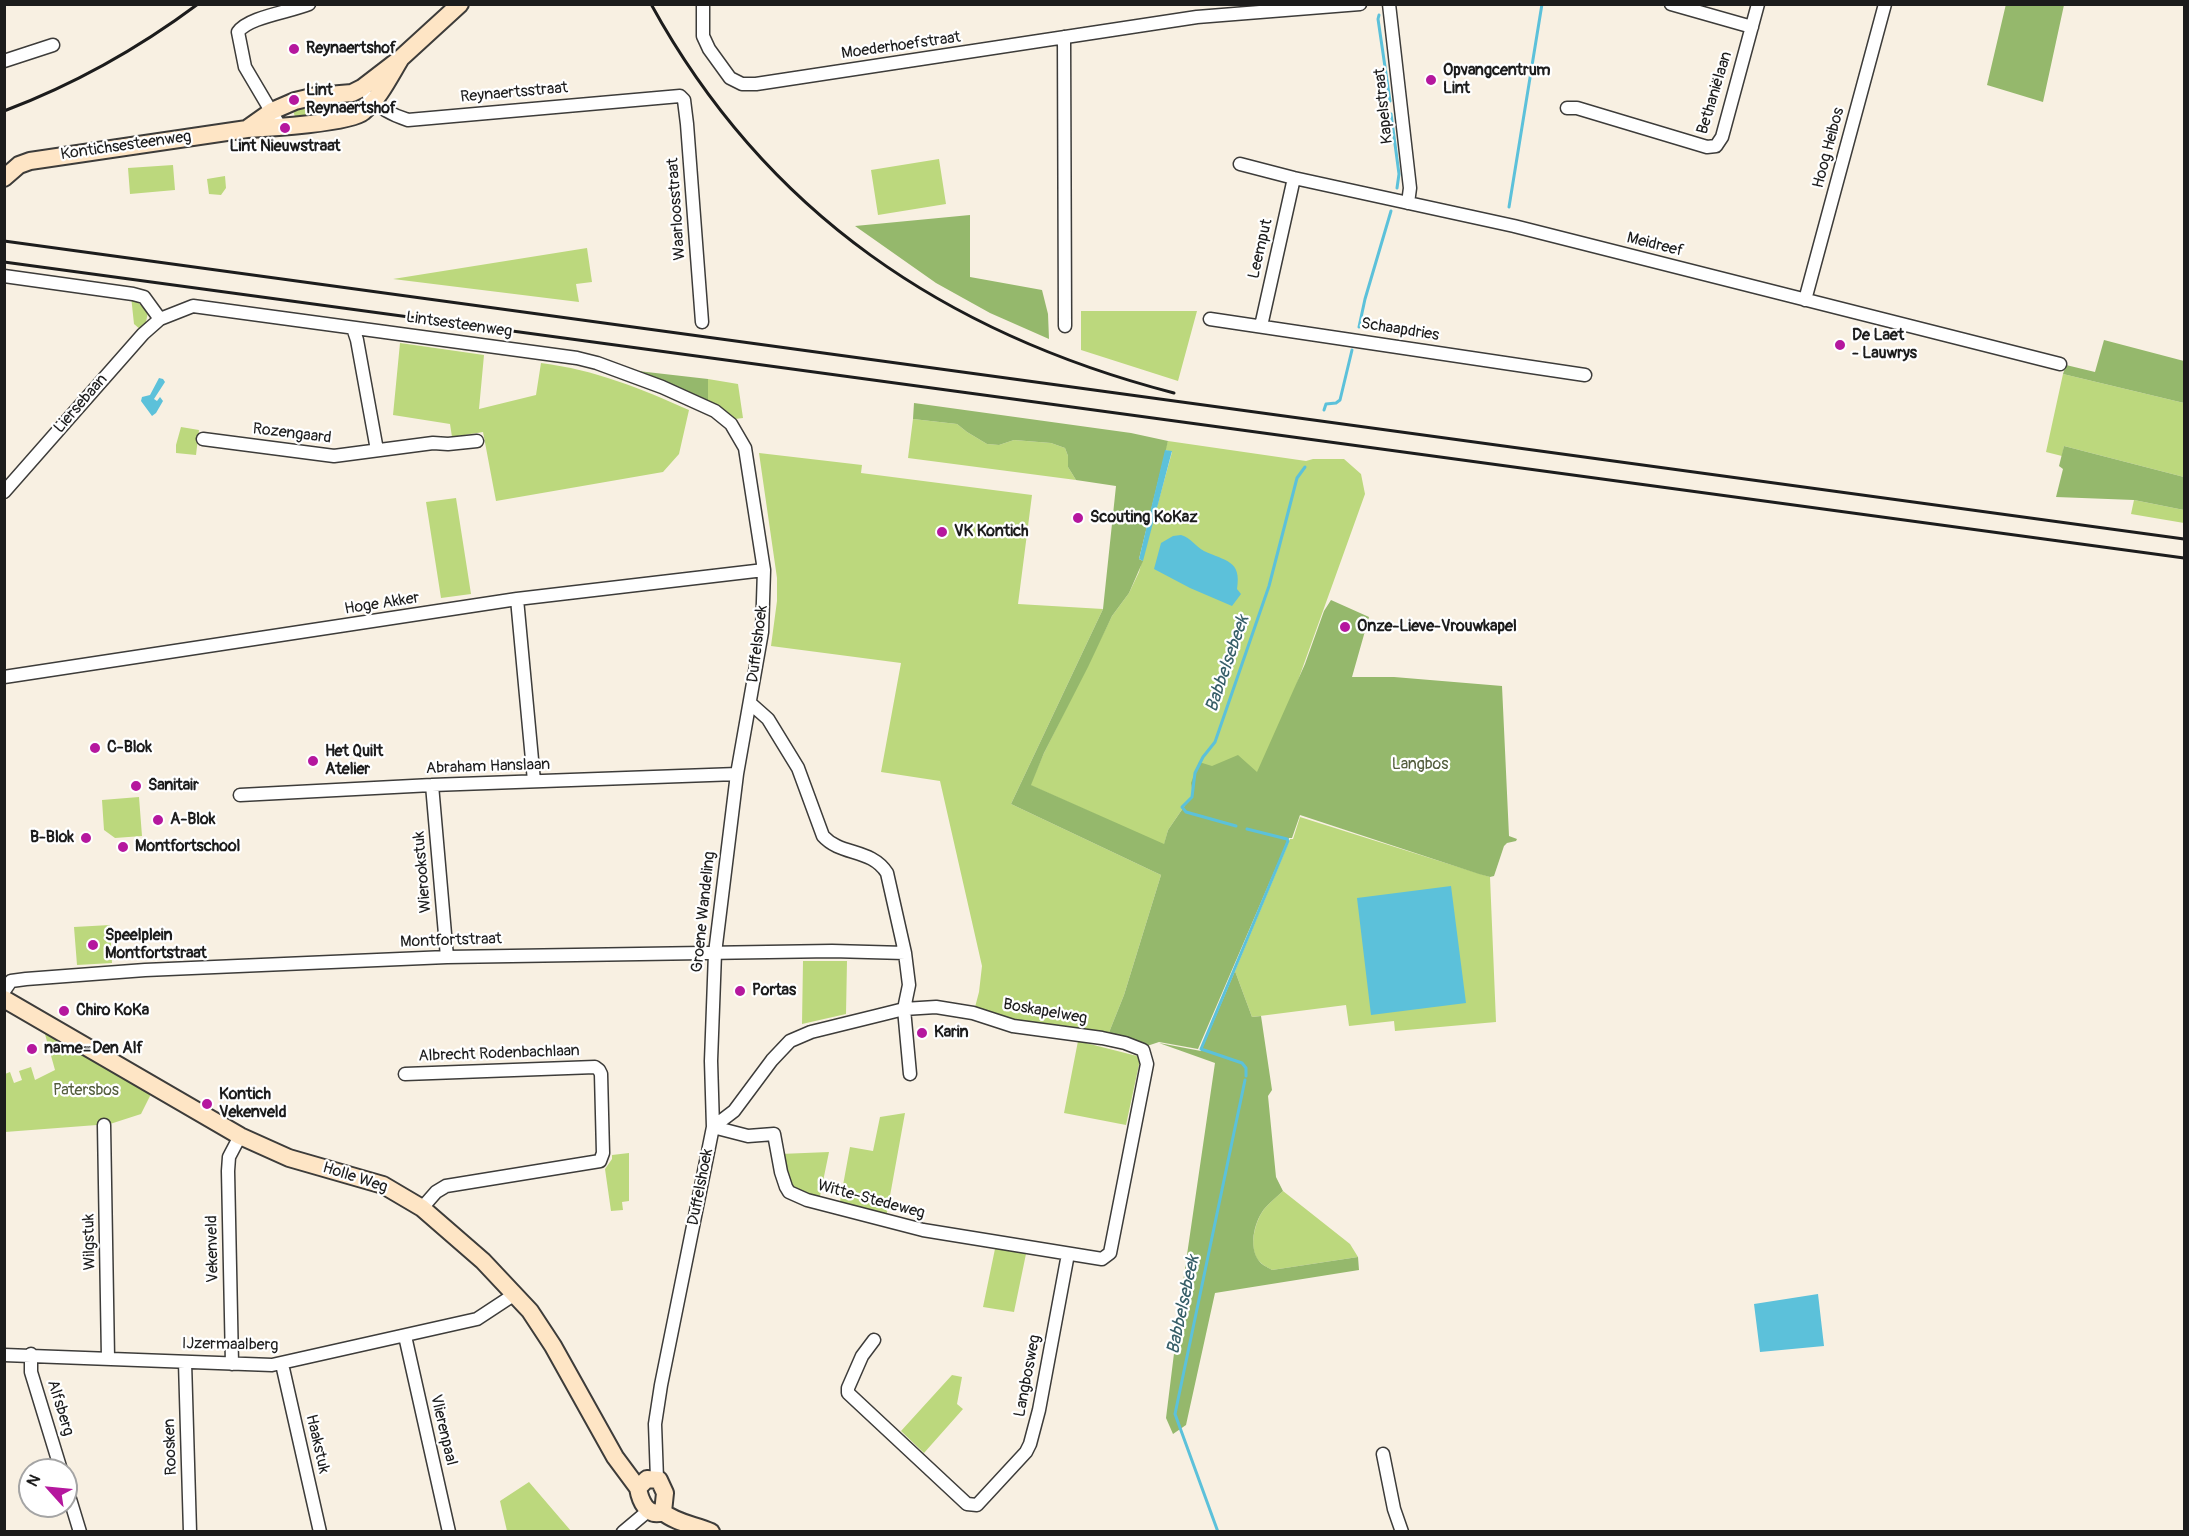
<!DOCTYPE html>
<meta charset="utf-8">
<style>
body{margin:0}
#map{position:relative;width:2189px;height:1536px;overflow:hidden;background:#f8f0e2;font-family:Pangolin,sans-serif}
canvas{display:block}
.frame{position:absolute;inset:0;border:6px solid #1c1c1c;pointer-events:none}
.north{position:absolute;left:18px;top:1458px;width:60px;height:60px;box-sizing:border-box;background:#fff;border:2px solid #a4a4a4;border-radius:50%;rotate:297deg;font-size:16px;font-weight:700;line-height:24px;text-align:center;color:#1c1c1c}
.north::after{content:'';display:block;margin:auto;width:21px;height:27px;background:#b5179e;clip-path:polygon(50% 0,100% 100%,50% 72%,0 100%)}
</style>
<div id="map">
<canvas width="2189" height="1536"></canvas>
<div class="frame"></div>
<div class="north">N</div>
</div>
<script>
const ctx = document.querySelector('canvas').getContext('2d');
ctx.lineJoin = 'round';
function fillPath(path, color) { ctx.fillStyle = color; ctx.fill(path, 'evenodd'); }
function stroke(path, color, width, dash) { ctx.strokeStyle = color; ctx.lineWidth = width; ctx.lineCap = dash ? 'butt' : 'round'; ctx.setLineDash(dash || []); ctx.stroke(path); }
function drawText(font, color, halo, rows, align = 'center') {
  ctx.font = font + ' Pangolin,sans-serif'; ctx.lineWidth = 4.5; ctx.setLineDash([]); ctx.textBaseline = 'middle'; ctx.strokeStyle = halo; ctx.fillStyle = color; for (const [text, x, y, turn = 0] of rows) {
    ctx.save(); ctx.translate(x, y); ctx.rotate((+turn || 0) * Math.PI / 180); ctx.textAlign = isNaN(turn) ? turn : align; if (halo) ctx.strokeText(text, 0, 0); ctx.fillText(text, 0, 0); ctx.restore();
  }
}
fillPath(new Path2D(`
 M354,95l5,11 -6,7 -57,8 -4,-15z
 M939,159l7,45 -68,11 -7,-45z
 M173,165l2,25 -45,4 -2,-26z
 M225,176l1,12 -5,7 -12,-1 -2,-15z
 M587,248l5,34 -16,2 3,18 -186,-23z
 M131,296l17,16 -2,10 -5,8 -7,-6z
 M1081,311h116l-19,70 -97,-31z
 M400,343l84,12 -5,54 57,-14 5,-32c55,7 98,25 148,47l-10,44 -16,18 -167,29 -13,-69 -31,5 -2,-13 -57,-9z
 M2063,374l121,29v74l-120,-31 -2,10 -16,-4z
 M708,379l30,5 5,34 -8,1 -15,-12 -12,-6z
 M913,419l44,5 10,8 20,12 12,1 15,-5 12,1 25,2 14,5 3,8v11l8,13 -168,-22z
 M181,427l18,3 -3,25 -20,-2v-8z
 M1168,441l138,20 7,-2h31l17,15 4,20 -106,295 -68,-6 1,12 -24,35 -4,15 -134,-60 14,-32 68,-137 17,-23 10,-21 33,-120 -7,-2z
 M759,453l103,12 -1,8 171,22 -14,109 85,5 -92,195 150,71 -37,120 -16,40 -94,-12 -40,-12 5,-19 3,-26 -42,-185 -59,-9 20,-109 -130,-17 6,-45v-23z
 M456,498l15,96 -30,4 -15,-96z
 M2134,500l50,10v13l-53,-9z
 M139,797l3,39 -27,2 -11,-8 -2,-30z
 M1300,817l190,60 6,145 -101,9 -1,-10 -45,5 -3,-21 -94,12 -17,-46 55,-132h3z
 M110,925l2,38 -35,2 -3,-38z
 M803,961h44l-1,53 -44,10z
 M43,1027l110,63 -12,24 -31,10 -105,8v-58l5,-2 4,11 8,-3 -3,-9 12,-4 4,13 20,-10z
 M1078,1041l59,15 3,4 -14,65 -62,-12z
 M905,1113l-19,105 -47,-11 11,-60 23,4 7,-34z
 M829,1152l-10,49 -28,-11 -11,-36z
 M629,1153v48l-7,1 1,8 -12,1 -6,-42 7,-10v-4z
 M1283,1191l67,53 8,13 -86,13c-4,-2 -9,-5 -12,-8 -13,-13 -5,-42 5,-54 5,-6 12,-11 18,-17z
 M996,1244l31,5 -13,63 -31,-5z
 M952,1375l10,2 -5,27 6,5 -39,44 -23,-22z
 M529,1482l42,49h-64l-7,-30z`), '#bcd87d');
fillPath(new Path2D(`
 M2006,4l58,1 -21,97 -56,-17z
 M970,215v62l72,13 6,24 1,25 -59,-26 -54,-30 -81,-57z
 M2104,340l80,21v42l-121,-29 3,-9 29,7z
 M638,371l70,8v22l-71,-28z
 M914,403l217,30 37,8 -29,118 4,2 -14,32 -17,23 -24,51 -44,86 -13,32 133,59 4,-14 24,-35 -1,-12 8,-21 13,4 26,-11 19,17 48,-108 19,-53 7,-11 38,17 -17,60h42l108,9 7,150 8,3 -1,2 -9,2 -3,3 -10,30 -4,1 -11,-3 -179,-59 -8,23h-3l-3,6 -88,205 -39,-7 -12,4 -21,-9 -18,-2 16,-40 37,-120 -150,-71 92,-195 13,-123 -40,-6 -8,-13v-11l-3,-8 -14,-5 -37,-3 -15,5 -12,-1 -20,-12 -10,-8 -44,-5z
 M2064,446l120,31v33l-50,-10 -78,-3 7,-28 -4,-3z
 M1235,971l17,46 9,-1 11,74 -4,6 8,81 7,14c-6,6 -13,11 -18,17 -10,12 -16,35 -8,50 3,6 10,9 15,12l86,-13 1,13 -144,23 -29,132 -13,9 -7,-16 16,-129 33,-226 -56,-20 42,8z`), '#95b86c');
fillPath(new Path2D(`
 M159,378l4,1 2,3 -11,17 3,2 3,-4 3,4 -7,12 -4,3 -11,-15 1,-4 8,-2z
 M1165,450l7,1 -29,110 -4,-2z
 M1181,535c10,3 14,11 23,16 21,10 38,9 33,38l4,5 -9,12 -42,-18 -36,-19 7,-26 12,-7z
 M1451,886l15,117 -95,12 -14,-117z
 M1818,1294l6,52 -64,6 -6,-48z`), '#5cc1da');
stroke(new Path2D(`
 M1379,15l-1,4 12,82
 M1391,114l8,60 -2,14
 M1509,207l33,-203
 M1359,327l6,-28 26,-88
 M1324,410l2,-6 10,-1 4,-3 12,-50
 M1236,826l-50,-14 -4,-5 10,-10 3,-24 8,-16 12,-15 54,-156 28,-108 8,-11
 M1246,1076v-8l-4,-5 -41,-14 87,-208 -1,-2 -40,-10
 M1218,1532l-43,-118 70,-334`), '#5cc1da', 3);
const street = new Path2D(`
 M703,4v32l6,13 21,29 12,6h14l441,-67 163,-13
 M1389,4l21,184 -2,15
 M1671,4l81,23
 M1064,37l1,289
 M4,61l49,-16
 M369,97c11,12 23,18 39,23l272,-24 4,4 3,24 15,198
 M1567,108h10l130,39 9,-1 6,-9 36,-133
 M281,128l-36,-61 -7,-35c10,-15 52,-20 71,-28
 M1240,164l54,14 220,48 546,138
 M4,276l129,18 11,3 16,22
 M1805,300l80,-296
 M1210,319l375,56
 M1261,326l33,-148
 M353,328l4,12 20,110
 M203,439l131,17 99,-13 15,1 29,-3
 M4,492l139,-158 17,-15 33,-13 384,52 20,5 65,24 53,24 16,13 14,24 19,122 -2,62 -25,142 -22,179 -4,108 2,66 -52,258 -6,39 2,55
 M517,599l17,182
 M4,677l513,-78 247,-29
 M750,703l18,16 30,49 25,68c18,20 48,12 64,37l18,80 4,32 -5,24 6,65
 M432,785l15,172
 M240,795l192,-10 305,-11
 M4,991l7,-10 15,-2 119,-9 302,-13 385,-6 73,2
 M936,1007l37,6 40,13 89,12 23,5 18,7 4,14 -37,189 -8,6 -179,-29 -116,-30 -18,-8 -3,-5 -5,-15 -7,-38 -26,2 -35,-9 21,-16 38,-51 18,-19 21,-9 73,-18 20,-5z
 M405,1074l190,-7 4,3 2,4 2,79 -3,8 -154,25 -10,6 -14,16
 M104,1125l4,233
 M405,1336l44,196
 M874,1340l-12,16 -14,32v5l119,111 10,1 49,-53 4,-8 9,-34 29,-156
 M31,1354v18l30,98
 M4,1355l268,10 205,-46 38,-25
 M185,1362l5,170
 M232,1364l-4,-193 1,-14 11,-21
 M282,1364l38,168
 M1383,1454l11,55 8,23
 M66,1486l14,46
 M623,1532l25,-21`);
const secondary = new Path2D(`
 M248,128l24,-17 23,-10 21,-5 36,-3 10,-5 39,-30 59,-54
 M4,178l15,-13 11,-4 217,-32c20,-1 104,-6 116,-17 16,-13 27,-36 38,-54
 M4,999l236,137 49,22 94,27 39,23 61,53 47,50 23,35 62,111 23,31
 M638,1488c2,12 9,30 25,24 13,11 32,13 48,20
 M638,1488l9,-9 12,1 6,13 -2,19`);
stroke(street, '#3d3c3a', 15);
stroke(secondary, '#3d3c3a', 20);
stroke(street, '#fff', 12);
stroke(secondary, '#fee5c5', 16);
stroke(new Path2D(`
 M651,4c115,210 296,330 523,389
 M4,111c69,-26 135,-63 194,-107
 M4,241l2180,298
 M4,262l2180,296`), '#1c1c1c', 3);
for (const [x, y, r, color] of [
 [294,49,6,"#b5179e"],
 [1431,80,6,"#b5179e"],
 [294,100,6,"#b5179e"],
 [285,128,6,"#b5179e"],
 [1840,345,6,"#b5179e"],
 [1078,518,6,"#b5179e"],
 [942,532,6,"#b5179e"],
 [1345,627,6,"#b5179e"],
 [95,748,6,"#b5179e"],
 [313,761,6,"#b5179e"],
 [136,786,6,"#b5179e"],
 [158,820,6,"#b5179e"],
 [86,838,6,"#b5179e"],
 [123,847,6,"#b5179e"],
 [93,945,6,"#b5179e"],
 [740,991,6,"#b5179e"],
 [64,1011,6,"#b5179e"],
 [922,1033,6,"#b5179e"],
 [32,1049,6,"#b5179e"],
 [207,1104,6,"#b5179e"]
]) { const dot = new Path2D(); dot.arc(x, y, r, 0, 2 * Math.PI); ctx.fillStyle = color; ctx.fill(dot); stroke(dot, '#fff', 2); }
drawText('16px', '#1c1c1c', '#fff', [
 ["Moederhoefstraat",901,46,-8],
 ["Reynaertsstraat",514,93,-5],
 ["Bethaniëlaan",1715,93,-73],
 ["Kapelstraat",1384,106,-96],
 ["Kontichsesteenweg",126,146,-8],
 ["Hoog Heibos",1829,148,-75],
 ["Waarloosstraat",677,209,-94],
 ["Meidreef",1655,245,14],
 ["Leemput",1261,249,-77],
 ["Lintsesteenweg",459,325,8],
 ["Schaapdries",1400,330,9],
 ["Liersebaan",81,404,-49],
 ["Rozengaard",292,434,7],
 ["Hoge Akker",382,604,-9],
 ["Duffelshoek",758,644,-83],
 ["Abraham Hanslaan",488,767,-2],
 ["Wierookstuk",423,872,-95],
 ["Groene Wandeling",704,912,-84],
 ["Montfortstraat",451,941,-2],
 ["Boskapelweg",1045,1012,10],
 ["Albrecht Rodenbachlaan",499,1054,-2],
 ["Holle Weg",355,1178,18],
 ["Duffelshoek",701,1187,-79],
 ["Witte-Stedeweg",871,1200,15],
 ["Wilgstuk",90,1242,-91],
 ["Vekenveld",213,1249,-91],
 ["IJzermaalberg",230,1345,1],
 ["Langbosweg",1028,1376,-79],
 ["Alfsberg",60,1408,73],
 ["Vlierenpaal",443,1430,77],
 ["Haakstuk",317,1444,77],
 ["Roosken",171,1447,-92]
]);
drawText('bold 16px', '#1c1c1c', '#fff', [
 ["Reynaertshof",306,49],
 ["Opvangcentrum",1443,71],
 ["Lint",1443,89],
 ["Lint",306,91],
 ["Reynaertshof",306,109],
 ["Lint Nieuwstraat",285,147,"center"],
 ["De Laet",1852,336],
 ["- Lauwrys",1852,354],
 ["Scouting KoKaz",1090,518],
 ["VK Kontich",954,532],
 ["Onze-Lieve-Vrouwkapel",1357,627],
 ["C-Blok",107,748],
 ["Het Quilt",325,752],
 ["Atelier",325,770],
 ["Sanitair",148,786],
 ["A-Blok",170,820],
 ["B-Blok",74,838,"right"],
 ["Montfortschool",135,847],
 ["Speelplein",105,936],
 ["Montfortstraat",105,954],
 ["Portas",752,991],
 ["Chiro KoKa",76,1011],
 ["Karin",934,1033],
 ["name=Den Alf",44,1049],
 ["Kontich",219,1095],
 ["Vekenveld",219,1113]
], 'left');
drawText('16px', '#545e3e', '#fff', [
 ["Langbos",1420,765],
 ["Patersbos",86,1091]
]);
drawText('italic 18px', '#365e68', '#fff', [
 ["Babbelsebeek",1228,664,-71],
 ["Babbelsebeek",1184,1305,-78]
]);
</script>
